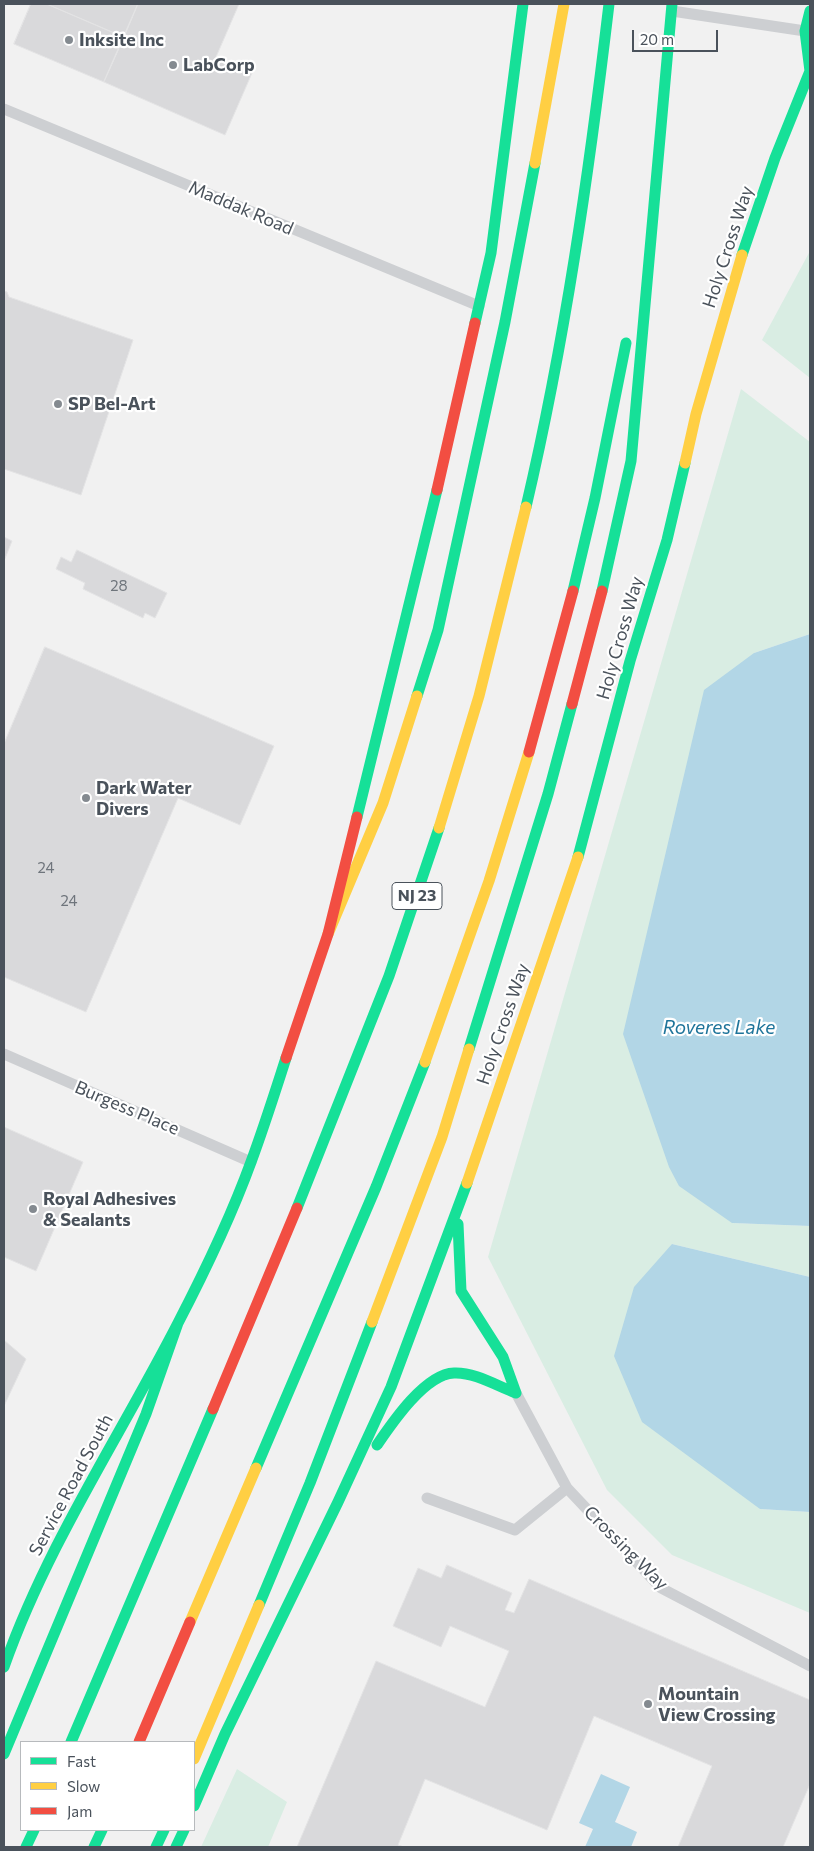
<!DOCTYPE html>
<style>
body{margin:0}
#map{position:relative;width:814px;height:1851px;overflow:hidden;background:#f1f1f1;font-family:Commissioner,sans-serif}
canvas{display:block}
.frame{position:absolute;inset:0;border:5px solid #4a525b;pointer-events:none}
.legend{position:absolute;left:20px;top:1741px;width:175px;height:90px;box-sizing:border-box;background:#fff;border:1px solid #b7babd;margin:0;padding:6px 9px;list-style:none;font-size:15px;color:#4a525b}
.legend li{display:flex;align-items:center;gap:10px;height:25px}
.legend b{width:25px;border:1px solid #b7babd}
.scale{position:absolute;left:632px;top:30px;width:86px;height:22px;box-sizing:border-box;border:2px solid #4a525b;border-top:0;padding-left:6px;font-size:15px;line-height:18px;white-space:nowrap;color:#4a525b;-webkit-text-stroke:4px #fff;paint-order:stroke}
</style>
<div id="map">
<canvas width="814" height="1851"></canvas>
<div class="frame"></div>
<ul class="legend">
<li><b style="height:6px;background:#16e098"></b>Fast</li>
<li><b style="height:6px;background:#ffcf43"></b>Slow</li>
<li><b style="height:6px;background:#f24e42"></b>Jam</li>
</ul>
<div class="scale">20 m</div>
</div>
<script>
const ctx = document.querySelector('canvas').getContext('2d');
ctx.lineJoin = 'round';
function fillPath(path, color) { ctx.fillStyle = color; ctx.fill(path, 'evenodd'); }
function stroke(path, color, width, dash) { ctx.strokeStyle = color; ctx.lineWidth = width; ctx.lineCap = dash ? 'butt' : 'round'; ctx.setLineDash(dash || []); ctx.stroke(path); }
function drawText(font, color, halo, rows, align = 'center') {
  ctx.font = font + ' Commissioner,sans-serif'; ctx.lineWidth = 4.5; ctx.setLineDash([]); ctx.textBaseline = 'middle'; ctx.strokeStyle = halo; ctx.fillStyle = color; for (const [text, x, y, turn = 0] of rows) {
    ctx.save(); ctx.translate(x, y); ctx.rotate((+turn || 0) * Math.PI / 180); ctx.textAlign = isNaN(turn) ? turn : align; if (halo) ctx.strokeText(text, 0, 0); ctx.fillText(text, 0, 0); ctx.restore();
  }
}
fillPath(new Path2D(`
 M810,251v127l-48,-38z
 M741,389l69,53v192l-56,19 -22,570 78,3v51l-138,-33 88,265 50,3v101l-138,-58 -65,-65 -119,-233z
 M237,1769l50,33 -19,45h-67z`), '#d9ede3');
fillPath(new Path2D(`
 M810,634v592l-78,-3 -53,-37 -10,-19 -46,-133 81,-344 50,-37z
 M672,1244l138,33v235l-50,-3 -118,-87 -28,-66 20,-69z
 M601,1774l29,13 -15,35 22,10 -6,15h-46l8,-18 -14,-6z`), '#b2d6e6');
const building = new Path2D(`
 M31,4h16l77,33 -20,45 -90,-38z
 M47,4h91l-14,33z
 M138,4h101l-23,53 36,16 -27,62 -121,-53z
 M4,291l3,1 2,5 124,43 -52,155 -77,-26z
 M4,537l8,4 -8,20z
 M77,550l90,43 -12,25 -10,-5 -2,5 -60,-29 2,-6 -29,-14 5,-12 10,5z
 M45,647l229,99 -34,79 -62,-27 -92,214 -82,-35v-233z
 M4,1127l79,35 -47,109 -32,-14z
 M4,1340l22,19 -22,47z
 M447,1565l65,28 -7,17 9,3 15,-34 281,121v84l-27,63h-105l34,-81 -118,-50 -47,114 -122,-51 -27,66 6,2h-107l79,-186 109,46 24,-56 -59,-25 -9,21 -48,-21 25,-58 23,10z`);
fillPath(building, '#d9d9db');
stroke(building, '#e3e3e4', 1);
stroke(new Path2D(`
 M672,11l133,20
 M4,109l475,197
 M4,1054l247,108
 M516,1393l51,95 94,100 149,78
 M427,1498l88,32 52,-42`), '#cdcfd2', 11);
stroke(new Path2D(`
 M810,11l-5,20 5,40
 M742,255l33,-97 35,-87
 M475,323l16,-70 32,-249
 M526,507c39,-166 63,-334 83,-503
 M573,591l22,-93 31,-155
 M602,591l29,-130 41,-457
 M417,696l21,-66 67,-308 30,-159
 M357,817l80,-327
 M578,857l52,-196 37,-121 18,-77
 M469,1049l79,-255 24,-90
 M297,1208l92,-232 50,-148
 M458,1224l3,67 42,66 13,36
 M377,1445c15,-22 48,-71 77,-72 21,-1 43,13 62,20
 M256,1468l120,-281 49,-125
 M259,1605l51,-122 62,-161
 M4,1667c43,-122 115,-229 174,-344 27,-52 53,-106 73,-161 13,-35 24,-70 35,-104
 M71,1742l142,-333
 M4,1754l142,-340 32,-91
 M194,1806l31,-72 113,-232 53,-115 76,-204
 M26,1847l8,-17
 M94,1847l8,-17
 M156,1847l8,-17
 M176,1847l8,-17`), '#16e098', 11);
stroke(new Path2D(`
 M535,163l29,-159
 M685,463l11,-49 46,-159
 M439,828l40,-132 47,-189
 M328,934l55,-131 34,-107
 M425,1062l64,-181 40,-129
 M467,1183l111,-326
 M372,1322l70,-185 27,-88
 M190,1622l66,-154
 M194,1759l65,-154`), '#ffcf43', 11);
stroke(new Path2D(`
 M437,490l38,-167
 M572,704l30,-113
 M529,752l44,-161
 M286,1058l42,-124 29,-117
 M213,1409l84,-201
 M139,1742l51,-120`), '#f24e42', 11);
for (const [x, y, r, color] of [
 [69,40,5,"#848a90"],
 [173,65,5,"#848a90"],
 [58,404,5,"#848a90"],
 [86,798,5,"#848a90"],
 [33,1209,5,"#848a90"],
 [648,1704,5,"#848a90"]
]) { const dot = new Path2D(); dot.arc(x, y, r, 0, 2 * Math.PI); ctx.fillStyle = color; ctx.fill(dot); stroke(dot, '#fff', 2); }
drawText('15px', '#6f757c', null, [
 ["28",119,586],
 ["24",46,868],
 ["24",69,901]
]);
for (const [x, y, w] of [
 [417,896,50]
]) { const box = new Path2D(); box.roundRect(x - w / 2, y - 13.5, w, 27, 4); ctx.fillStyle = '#fff'; ctx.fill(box); stroke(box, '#4a525b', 1); }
drawText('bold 16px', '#4a525b', null, [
 ["NJ 23",417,896]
]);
drawText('bold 18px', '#4a525b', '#fff', [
 ["Inksite Inc",79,40],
 ["LabCorp",183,65],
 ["SP Bel-Art",68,404],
 ["Dark Water",96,788],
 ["Divers",96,809],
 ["Royal Adhesives",43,1199],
 ["& Sealants",43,1220],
 ["Mountain",658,1694],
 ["View Crossing",658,1715]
], 'left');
drawText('18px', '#4a525b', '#fff', [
 ["Maddak Road",241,208,23],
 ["Holy Cross Way",728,247,-72],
 ["Holy Cross Way",620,638,-74],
 ["Holy Cross Way",503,1024,-71],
 ["Burgess Place",127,1108,23],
 ["Service Road South",71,1485,-62],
 ["Crossing Way",626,1548,45]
]);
drawText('italic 19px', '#1e749a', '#fff', [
 ["Roveres Lake",719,1028]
]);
</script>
